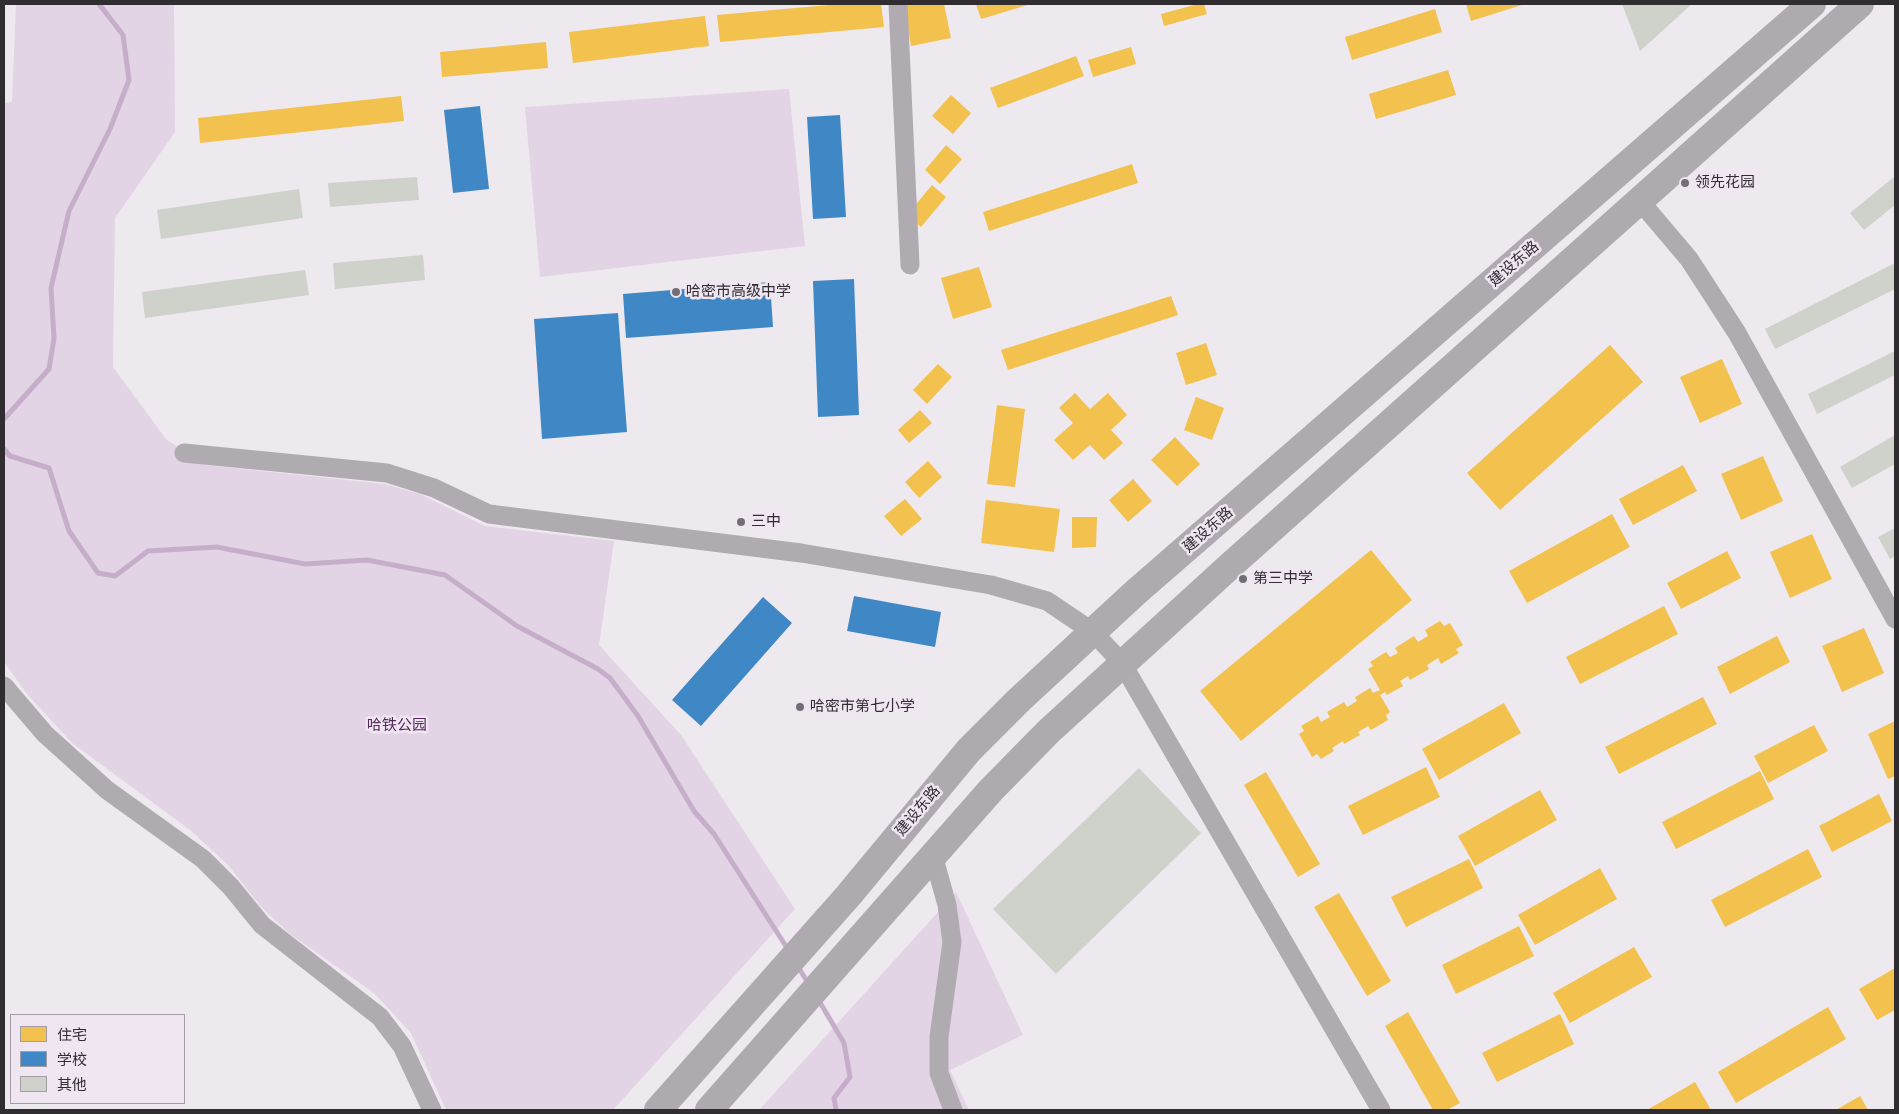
<!DOCTYPE html>
<meta charset="utf-8">
<style>
body{margin:0}
#map{position:relative;width:1899px;height:1114px;overflow:hidden;background:#eee9ef;font-family:"IBM Plex Sans","Noto Sans SC",sans-serif}
canvas{display:block}
.frame{position:absolute;inset:0;border:5px solid #302d31;pointer-events:none}
.legend{position:absolute;left:10px;top:1014px;width:175px;height:90px;box-sizing:border-box;background:#f0e6f2;border:1px solid #a39ca5;margin:0;padding:6px 9px;list-style:none;font-size:15px;color:#302d31}
.legend li{display:flex;align-items:center;gap:10px;height:25px}
.legend b{width:25px;border:1px solid #a39ca5}
</style>
<div id="map">
<canvas width="1899" height="1114"></canvas>
<div class="frame"></div>
<ul class="legend">
<li><b style="height:14px;background:#f2c14e"></b>住宅</li>
<li><b style="height:14px;background:#3f88c5"></b>学校</li>
<li><b style="height:14px;background:#cfd1cb"></b>其他</li>
</ul>
</div>
<script>
const ctx = document.querySelector('canvas').getContext('2d');
ctx.lineJoin = 'round';
function fillPath(path, color) { ctx.fillStyle = color; ctx.fill(path, 'evenodd'); }
function stroke(path, color, width, dash) { ctx.strokeStyle = color; ctx.lineWidth = width; ctx.lineCap = dash ? 'butt' : 'round'; ctx.setLineDash(dash || []); ctx.stroke(path); }
function drawText(font, color, halo, rows, align = 'center') {
  ctx.font = font + ' "IBM Plex Sans","Noto Sans SC",sans-serif'; ctx.lineWidth = 5; ctx.setLineDash([]); ctx.textBaseline = 'middle'; ctx.strokeStyle = halo; ctx.fillStyle = color; for (const [text, x, y, turn = 0] of rows) {
    ctx.save(); ctx.translate(x, y); ctx.rotate((+turn || 0) * Math.PI / 180); ctx.textAlign = isNaN(turn) ? turn : align; if (halo) ctx.strokeText(text, 0, 0); ctx.fillText(text, 0, 0); ctx.restore();
  }
}
fillPath(new Path2D(`
 M16,4h158l1,128 -60,86 -2,149 53,72 39,26 180,19 35,10 65,32 129,15 -15,104 82,90 114,174 -182,201h-167l-35,-77 -37,-40 -84,-59 -29,-27 -33,-42 -38,-35 -118,-87 -45,-49 -23,-32v-559l8,-1z
 M789,89l16,157 -265,31 -15,-170z
 M956,892l67,143 -73,35 19,40h-210z`), '#e2d4e4');
fillPath(new Path2D(`
 M840,4h41l3,23 -164,15 -3,-27z
 M915,4h29l7,34 -40,8 -7,-40z
 M976,4h55l-50,15z
 M1198,4h6l3,10 -43,12 -3,-12z
 M1466,4h59l-54,17z
 M1435,9l7,23 -90,28 -7,-23z
 M705,16l4,30 -136,17 -4,-31z
 M546,42l2,26 -106,9 -2,-25z
 M1131,47l5,17 -43,13 -5,-17z
 M1076,56l8,20 -86,32 -8,-20z
 M1448,70l8,25 -80,24 -7,-25z
 M951,95l20,18 -18,21 -21,-18z
 M401,96l3,25 -204,22 -2,-25z
 M946,145l16,14 -22,25 -15,-14z
 M1132,164l6,19 -149,48 -6,-19z
 M932,185l14,12 -25,30 -14,-12z
 M979,267l13,40 -39,12 -12,-41z
 M1171,296l7,19 -170,55 -7,-20z
 M1206,343l11,32 -31,10 -10,-32z
 M1610,345l33,37 -143,128 -33,-37z
 M1722,359l20,45 -42,19 -20,-46z
 M938,364l14,13 -25,27 -14,-14z
 M1075,393l15,16 18,-16 19,22 -16,15 12,13 -19,17 -14,-15 -17,15 -19,-20 19,-17 -14,-15z
 M1196,397l28,11 -12,32 -28,-10z
 M997,405l28,4 -10,78 -28,-3z
 M920,410l12,13 -23,20 -11,-13z
 M1175,437l25,27 -23,22 -26,-26z
 M1763,456l20,45 -42,19 -20,-46z
 M928,461l14,16 -23,21 -14,-16z
 M1683,465l14,26 -64,34 -14,-26z
 M1133,479l19,22 -24,21 -19,-22z
 M905,499l17,20 -21,17 -17,-20z
 M986,500l74,9 -6,43 -73,-9z
 M1612,514l18,33 -103,56 -18,-32z
 M1072,517h25l-1,30 -24,1z
 M1812,534l20,45 -42,19 -20,-46z
 M1371,550l41,50 -171,141 -41,-50z
 M1727,551l14,27 -60,31 -14,-26z
 M1664,606l14,28 -98,50 -14,-27z
 M1440,621l4,5 6,-3 13,22 -7,4 3,4 -18,11 -3,-6 -11,7 2,4 -19,11 -2,-4 -8,5 3,5 -16,9 -2,-3 -5,3 10,17 -4,3 2,5 -17,10 -3,-4 -10,6 2,3 -16,9 -1,-3 -11,7 2,3 -13,8 -4,-5 -5,3 -13,-23 5,-3 -3,-5 17,-10 3,6 9,-5 -3,-5 17,-10 3,5 10,-6 -2,-4 15,-9 3,5 7,-3 -12,-21 5,-3 -3,-4 16,-10 4,5 8,-4 -3,-5 19,-12 4,6 10,-6 -3,-6z
 M1864,628l20,45 -42,19 -20,-46z
 M1777,636l13,26 -60,32 -13,-27z
 M1703,697l14,27 -98,50 -14,-27z
 M1504,703l17,30 -82,47 -17,-31z
 M1895,721v55l-7,3 -20,-45z
 M1814,725l14,26 -60,32 -14,-27z
 M1426,767l14,30 -77,38 -15,-29z
 M1760,771l14,28 -98,50 -14,-27z
 M1266,772l54,92 -22,13 -54,-92z
 M1540,790l17,30 -82,46 -17,-30z
 M1879,794l13,27 -60,31 -13,-26z
 M1808,849l14,28 -97,50 -14,-27z
 M1469,859l14,29 -77,39 -15,-30z
 M1600,868l17,31 -82,46 -17,-30z
 M1339,893l52,88 -24,15 -53,-89z
 M1519,926l15,30 -78,38 -14,-29z
 M1634,947l18,30 -82,46 -17,-30z
 M1895,968v42l-18,10 -18,-31z
 M1828,1007l18,32 -110,64 -18,-31z
 M1408,1012l52,91 -13,7h-14l-48,-84z
 M1560,1014l14,30 -77,38 -15,-29z
 M1695,1082l16,28h-64z
 M1860,1096l8,14h-32z`), '#f2c14e');
fillPath(new Path2D(`
 M480,106l9,83 -36,4 -9,-83z
 M840,115l6,102 -33,2 -6,-102z
 M854,279l5,136 -41,2 -5,-136z
 M770,282l3,45 -147,11 -3,-44z
 M618,313l9,119 -85,7 -8,-120z
 M854,596l87,16 -6,35 -88,-16z
 M763,597l29,26 -91,103 -29,-26z`), '#3f88c5');
stroke(new Path2D(`
 M4,419l45,-50 5,-31 -3,-50 18,-77 41,-82 19,-49 -6,-45 -24,-31
 M4,449l6,7 39,12 20,63 29,42 17,3 33,-25 69,-4 88,17 62,-4 78,15 72,51 81,43 12,9 28,38 56,95 20,23 75,117
 M797,965l11,18
 M818,999l26,44 6,34 -16,21 2,12`), '#c6aecb', 5);
fillPath(new Path2D(`
 M1622,4h70l-52,47z
 M1895,176v29l-31,25 -14,-17z
 M417,177l2,23 -89,7 -2,-24z
 M299,189l4,29 -142,21 -4,-29z
 M423,255l2,25 -90,9 -2,-26z
 M1895,263v26l-120,60 -10,-20z
 M305,270l4,25 -164,23 -3,-26z
 M1895,351v24l-78,39 -9,-20z
 M1895,435v29l-43,24 -12,-21z
 M1895,528v28l-5,3 -12,-22z
 M1139,768l62,65 -145,141 -63,-65z`), '#cfd1cb');
stroke(new Path2D(`
 M898,4l12,261
 M1639,200l50,59 48,74 158,286
 M184,453l203,20 47,15 55,26 312,39 190,32 56,16 46,31 29,31 259,447
 M4,686l41,48 62,56 96,69 28,28 31,38 118,92 22,29 30,64
 M933,855l14,50 5,37 -13,95v36l14,37`), '#b0abb1', 19);
stroke(new Path2D(`
 M658,1110l190,-214 121,-146 50,-50 117,-108 676,-588
 M709,1110l282,-320 58,-59 182,-166 629,-561`), '#afa9b0', 28);
for (const [x, y, r, color] of [
 [1685,183,5,"#726f74"],
 [676,292,5,"#726f74"],
 [741,522,5,"#726f74"],
 [1243,579,5,"#726f74"],
 [800,707,5,"#726f74"]
]) { const dot = new Path2D(); dot.arc(x, y, r, 0, 2 * Math.PI); ctx.fillStyle = color; ctx.fill(dot); stroke(dot, '#f0e6f2', 2); }
drawText('15px', '#302d31', '#f0e6f2', [
 ["领先花园",1695,183],
 ["哈密市高级中学",686,292],
 ["三中",751,522],
 ["第三中学",1253,579],
 ["哈密市第七小学",810,707]
], 'left');
drawText('15px', '#302d31', '#f0e6f2', [
 ["建设东路",1514,264,-41],
 ["建设东路",1208,530,-41],
 ["建设东路",918,811,-50]
]);
drawText('15px', '#52295a', '#f0e6f2', [
 ["哈铁公园",397,726]
]);
</script>
